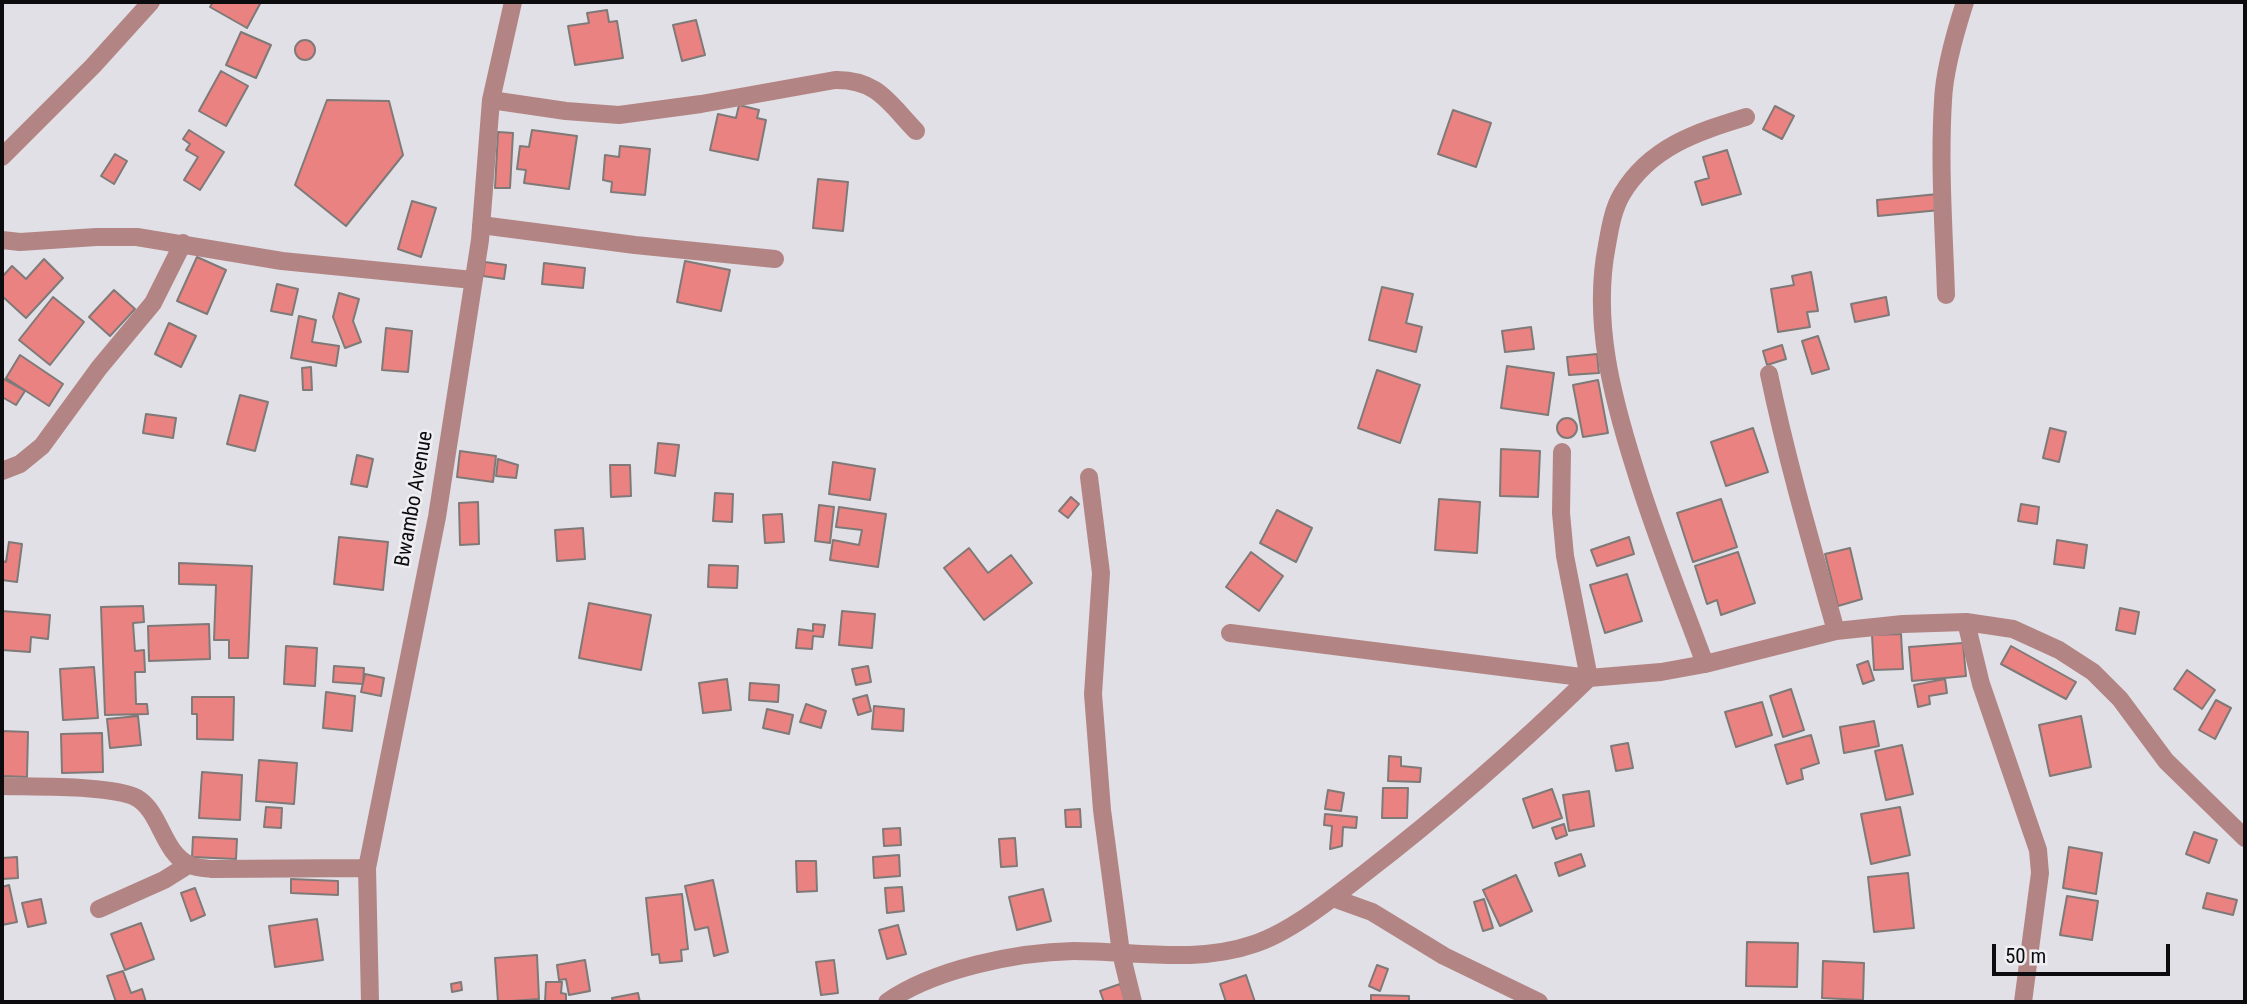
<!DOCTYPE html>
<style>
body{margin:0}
#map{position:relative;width:2247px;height:1004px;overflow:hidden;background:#e0e0e6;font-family:"Roboto Condensed",sans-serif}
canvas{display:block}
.frame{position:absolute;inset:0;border:4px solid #0c0c0e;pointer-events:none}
.scale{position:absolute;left:1992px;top:944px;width:178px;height:32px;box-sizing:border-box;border:4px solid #0c0c0e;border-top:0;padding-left:9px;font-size:21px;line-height:24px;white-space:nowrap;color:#0c0c0e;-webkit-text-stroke:5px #eeeef3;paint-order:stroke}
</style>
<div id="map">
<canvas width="2247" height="1004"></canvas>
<div class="frame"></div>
<div class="scale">50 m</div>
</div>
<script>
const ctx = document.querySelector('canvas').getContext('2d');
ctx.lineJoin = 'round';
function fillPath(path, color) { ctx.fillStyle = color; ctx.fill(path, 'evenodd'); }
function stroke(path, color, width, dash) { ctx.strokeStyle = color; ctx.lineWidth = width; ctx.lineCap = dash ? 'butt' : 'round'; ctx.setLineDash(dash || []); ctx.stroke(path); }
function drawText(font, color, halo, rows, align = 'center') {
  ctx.font = font + ' "Roboto Condensed",sans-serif'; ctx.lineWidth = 5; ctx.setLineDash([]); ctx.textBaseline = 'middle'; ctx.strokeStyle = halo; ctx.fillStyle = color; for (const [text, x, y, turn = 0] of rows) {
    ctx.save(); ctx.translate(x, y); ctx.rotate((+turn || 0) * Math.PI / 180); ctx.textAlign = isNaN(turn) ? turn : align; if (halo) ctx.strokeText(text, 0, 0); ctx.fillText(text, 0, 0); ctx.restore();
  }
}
const building = new Path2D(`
 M213,2h48l-14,26 -37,-21z
 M607,10l2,12 8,-1 6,37 -48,7 -7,-39 21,-3 -2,-10z
 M696,20l9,35 -23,6 -9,-36z
 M241,32l30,13 -15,33 -30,-13z
 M295 50a10 10 0 1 1 20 0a10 10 0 1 1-20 0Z
 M221,71l27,15 -22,40 -27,-15z
 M327,100l62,1 14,54 -57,71 -51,-41z
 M739,105l20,5 -2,8 9,2 -8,40 -48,-10 8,-36 18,4z
 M1775,106l19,10 -12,23 -19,-10z
 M1453,110l38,13 -15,44 -38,-13z
 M189,130l35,22 -24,38 -16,-10 14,-23 -12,-7 4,-6 -7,-5z
 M532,130l45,6 -8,53 -45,-6 2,-13 -9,-1 3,-23 9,1z
 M498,132l15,1 -3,55h-15z
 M620,146l30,3 -5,46 -34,-3 1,-10 -9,-2 2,-25 14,2z
 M1727,150l14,44 -39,11 -7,-23 14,-4 -6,-21z
 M115,154l12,7 -13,23 -13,-8z
 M818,179l30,3 -5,49 -30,-3z
 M1938,194l2,16 -62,6 -1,-16z
 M412,201l24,7 -15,49 -23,-8z
 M197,257l29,13 -19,44 -30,-13z
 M44,259l19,19 -37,40 -24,-22v-19l10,-11 14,13z
 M685,261l45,9 -9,41 -44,-9z
 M485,262l21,3 -2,14 -21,-3z
 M544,263l41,5 -2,20 -41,-4z
 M1811,272l7,39 -11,1 3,15 -32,5 -7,-43 23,-4 -2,-9z
 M277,284l21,5 -6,26 -21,-4z
 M1382,287l31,7 -7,29 16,4 -6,25 -47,-12z
 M114,290l21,19 -25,27 -21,-19z
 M339,293l20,6 -6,22 8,21 -16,6 -12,-31z
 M53,297l31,25 -34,43 -31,-25z
 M1886,297l3,18 -34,7 -4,-18z
 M299,316l17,4 -4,22 27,4 -3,20 -45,-8z
 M169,323l27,13 -15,31 -26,-13z
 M1531,327l3,22 -29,3 -3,-21z
 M386,328l26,3 -4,41 -26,-2z
 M1818,336l11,33 -17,5 -10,-33z
 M1782,345l4,14 -19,6 -4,-14z
 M1597,354l2,19 -30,2 -2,-18z
 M20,355l43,29 -14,22 -43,-28z
 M1507,366l47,7 -6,42 -47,-7z
 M311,367l1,23h-9l-1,-22z
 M1377,370l43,15 -20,58 -42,-15z
 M2,378l23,13 -9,14 -14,-8z
 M1598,380l10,53 -25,4 -10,-52z
 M240,395l28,7 -13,49 -28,-7z
 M146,414l30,4 -3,20 -30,-5z
 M1557 428a10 10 0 1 1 20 0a10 10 0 1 1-20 0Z
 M1753,428l15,44 -42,14 -15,-44z
 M2050,428l16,4 -7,30 -16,-4z
 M658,443l21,2 -4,31 -20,-3z
 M1501,449l39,2 -2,46 -38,-1z
 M460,451l36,5 -3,26 -36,-5z
 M357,455l16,4 -6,28 -16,-3z
 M498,459l20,6 -2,13 -20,-2z
 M833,462l42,7 -5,31 -41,-6z
 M610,465h20l1,31 -20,1z
 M715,493l18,1 -1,28 -19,-1z
 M1071,497l8,7 -11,14 -9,-7z
 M1439,499l41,3 -3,51 -42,-3z
 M1721,499l16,48 -44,15 -16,-49z
 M478,502l1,42 -19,1 -1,-42z
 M2021,504l18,3 -2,17 -19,-3z
 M819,505l15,2 -4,36 -15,-2z
 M839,507l47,7 -8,53 -48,-7 3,-20 26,5 3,-15 -26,-3z
 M1277,510l35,18 -16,34 -36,-19z
 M782,514l2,28 -19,1 -2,-28z
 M583,528l2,31 -28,2 -2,-31z
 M339,537l49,5 -5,48 -49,-6z
 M1629,537l5,17 -37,12 -6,-16z
 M2057,540l30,5 -3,23 -30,-4z
 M9,542l13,2 -5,38 -15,-2v-19l4,1z
 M969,548l19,25 23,-18 21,28 -48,37 -40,-52z
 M1850,548l12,51 -24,7 -13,-52z
 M1251,552l32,24 -24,35 -33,-24z
 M1738,552l17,51 -34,12 -4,-15 -10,4 -12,-38z
 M179,563l73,3 -4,92h-19v-18h-15l2,-55 -37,-1z
 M709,565l29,1 -1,22 -29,-1z
 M1627,574l15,47 -37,12 -15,-48z
 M589,603l62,12 -10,55 -62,-12z
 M143,606l1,16 -11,1 2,28 9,-1 1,22h-10l1,32h11l1,10 -43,1 -4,-108z
 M2120,608l19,4 -4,22 -19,-4z
 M2,611l48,4 -2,24 -17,-2 -1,15 -28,-2z
 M842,611l33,3 -3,34 -33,-3z
 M209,624l1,35 -61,2 -1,-35z
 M813,624l12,1 -2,12 -10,-1 -1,13 -16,-1 2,-19 15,2z
 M1901,634l2,35 -29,1 -2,-35z
 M1963,643l3,33 -54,5 -3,-34z
 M286,646l31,2 -2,38 -31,-2z
 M2011,646l65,36 -10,17 -65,-35z
 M1868,661l6,19 -11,4 -6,-19z
 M334,666l30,2 -1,16 -30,-2z
 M868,666l3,16 -15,3 -4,-16z
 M94,667l4,51 -35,2 -3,-51z
 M2187,670l28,20 -13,19 -28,-20z
 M365,674l19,4 -3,18 -20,-4z
 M727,679l4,31 -28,3 -4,-30z
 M1945,679l2,14 -18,3 1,8 -12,3 -4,-22z
 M750,683l29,2 -1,17 -29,-2z
 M1791,689l13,41 -21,7 -13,-41z
 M326,692l29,4 -3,35 -29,-3z
 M867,695l4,16 -13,4 -5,-16z
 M192,697h42l-1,43 -36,-1v-25h-5z
 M2216,700l15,8 -16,31 -16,-9z
 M1762,702l10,33 -36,12 -11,-35z
 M806,704l20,7 -5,17 -21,-6z
 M874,706l30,3 -1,22 -31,-2z
 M767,709l26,6 -4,19 -26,-6z
 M138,716l3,29 -31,3 -3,-29z
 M2081,716l10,51 -41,9 -11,-51z
 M1874,721l5,25 -35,7 -4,-26z
 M2,731l26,1 -1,45 -25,-1z
 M102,733l1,39 -41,1 -1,-39z
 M1811,735l8,28 -18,6 2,10 -16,5 -12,-39z
 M1628,743l5,25 -17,3 -5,-25z
 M1902,745l11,49 -27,6 -11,-49z
 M1389,756l12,1v9l20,2 -1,14 -32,-1z
 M259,760l38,3 -3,41 -38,-3z
 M202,772l40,3 -2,45 -41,-2z
 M1383,788h25l-1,30h-25z
 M1552,789l10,29 -29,10 -10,-29z
 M1328,790l16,3 -3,18 -16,-2z
 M1589,791l5,35 -25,5 -6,-36z
 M266,807l16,1 -1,20 -17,-1z
 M1900,807l10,48 -39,9 -10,-50z
 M1080,809l1,18h-15l-1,-17z
 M1325,814l32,3 -1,11 -13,-1 -1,19 -12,3 2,-23 -8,-1z
 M1564,824l3,11 -11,4 -4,-11z
 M900,828l1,17 -17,1 -1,-17z
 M2194,832l23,8 -8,23 -23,-9z
 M193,837l44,2 -1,20 -44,-2z
 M1015,838l2,28 -16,1 -2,-28z
 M2069,847l33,6 -6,41 -33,-6z
 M1581,854l4,12 -26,10 -4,-13z
 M899,855l1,21 -26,2 -1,-21z
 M17,857l1,21 -16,1v-21z
 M796,861h20l1,30 -20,1z
 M1908,873l6,55 -40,4 -6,-55z
 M1516,875l16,36 -32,15 -17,-36z
 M291,879l47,2v14l-47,-2z
 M713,880l15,72 -14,4 -6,-29 -13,3 -10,-44z
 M9,885l8,37 -15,3v-38z
 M902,887l2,24 -17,2 -2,-25z
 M195,888l10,27 -14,6 -10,-28z
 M1043,889l8,32 -34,9 -8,-33z
 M2207,893l30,7 -4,15 -30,-7z
 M682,894l6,55 -7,1 1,11 -22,2 -1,-9 -7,1 -6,-57z
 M2067,896l31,5 -6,39 -32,-5z
 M41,899l5,24 -18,4 -6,-24z
 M1484,899l9,29 -10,3 -9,-29z
 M317,919l6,41 -48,7 -6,-41z
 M141,923l13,36 -29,11 -14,-36z
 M898,925l8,29 -19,5 -8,-29z
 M1747,942l51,1 -1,44 -51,-1z
 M537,955l2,44 -41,3 -3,-44z
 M585,960l5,31 -21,4 -3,-16 -7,1 -2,-15z
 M834,960l4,33 -17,2 -5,-33z
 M1823,961l41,2 -1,37 -41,-2z
 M1377,965l11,4 -8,22 -11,-5z
 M123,971l8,22 11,-4 4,13h-30l-9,-26z
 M1246,975l9,27h-29l-6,-18z
 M461,982l1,8 -10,2 -1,-8z
 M546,982h16l-1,11 5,1v8h-21z
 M1120,984l6,18h-22l-4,-11z
 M638,993l2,9h-27l-1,-4z
 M1371,995l38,1v6h-38z`);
fillPath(building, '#ea8281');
stroke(building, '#7f7978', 2);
stroke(new Path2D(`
 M491,100l75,11 53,4 82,-11 134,-24c42,-1 54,23 81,51
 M2,157l91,-91 58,-64
 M481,225l154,20 140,14
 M2,240l18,2 76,-5h41l145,24 191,19
 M1946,295c-2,-64 -7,-129 -3,-194 1,-29 13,-71 22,-99
 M1769,374c18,87 43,172 67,257
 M2,471l18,-7 22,-18 57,-78 54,-65 30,-60
 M1089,477l12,96 -8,121 9,116 19,143 12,49
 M1966,622l15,62 57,166 2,23 -17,129
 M1230,633l359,45 72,-6 44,-8 131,-33 67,-7 63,-2 47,7 46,21 34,22 27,27 46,62 79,77
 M1705,664c-24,-65 -50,-129 -70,-195 -23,-73 -43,-148 -28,-224 3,-17 6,-36 15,-51 28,-47 75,-62 124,-77
 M2,786c31,1 111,-1 135,12 24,14 26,56 53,67 6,3 15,3 22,4l155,-1
 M1333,898l39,14 72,44 95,46
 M99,909l65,-29 24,-15
 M370,1002l-3,-134 70,-351 43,-277 11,-140 22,-98
 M887,1002c47,-33 130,-50 187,-51 60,0 122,13 180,-7 37,-12 80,-47 111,-71 79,-61 153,-126 224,-195l-24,-122 -4,-43 1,-61`), '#b38484', 18);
drawText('21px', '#0c0c0e', '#eeeef3', [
 ["Bwambo Avenue",415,499,-80]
]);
</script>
